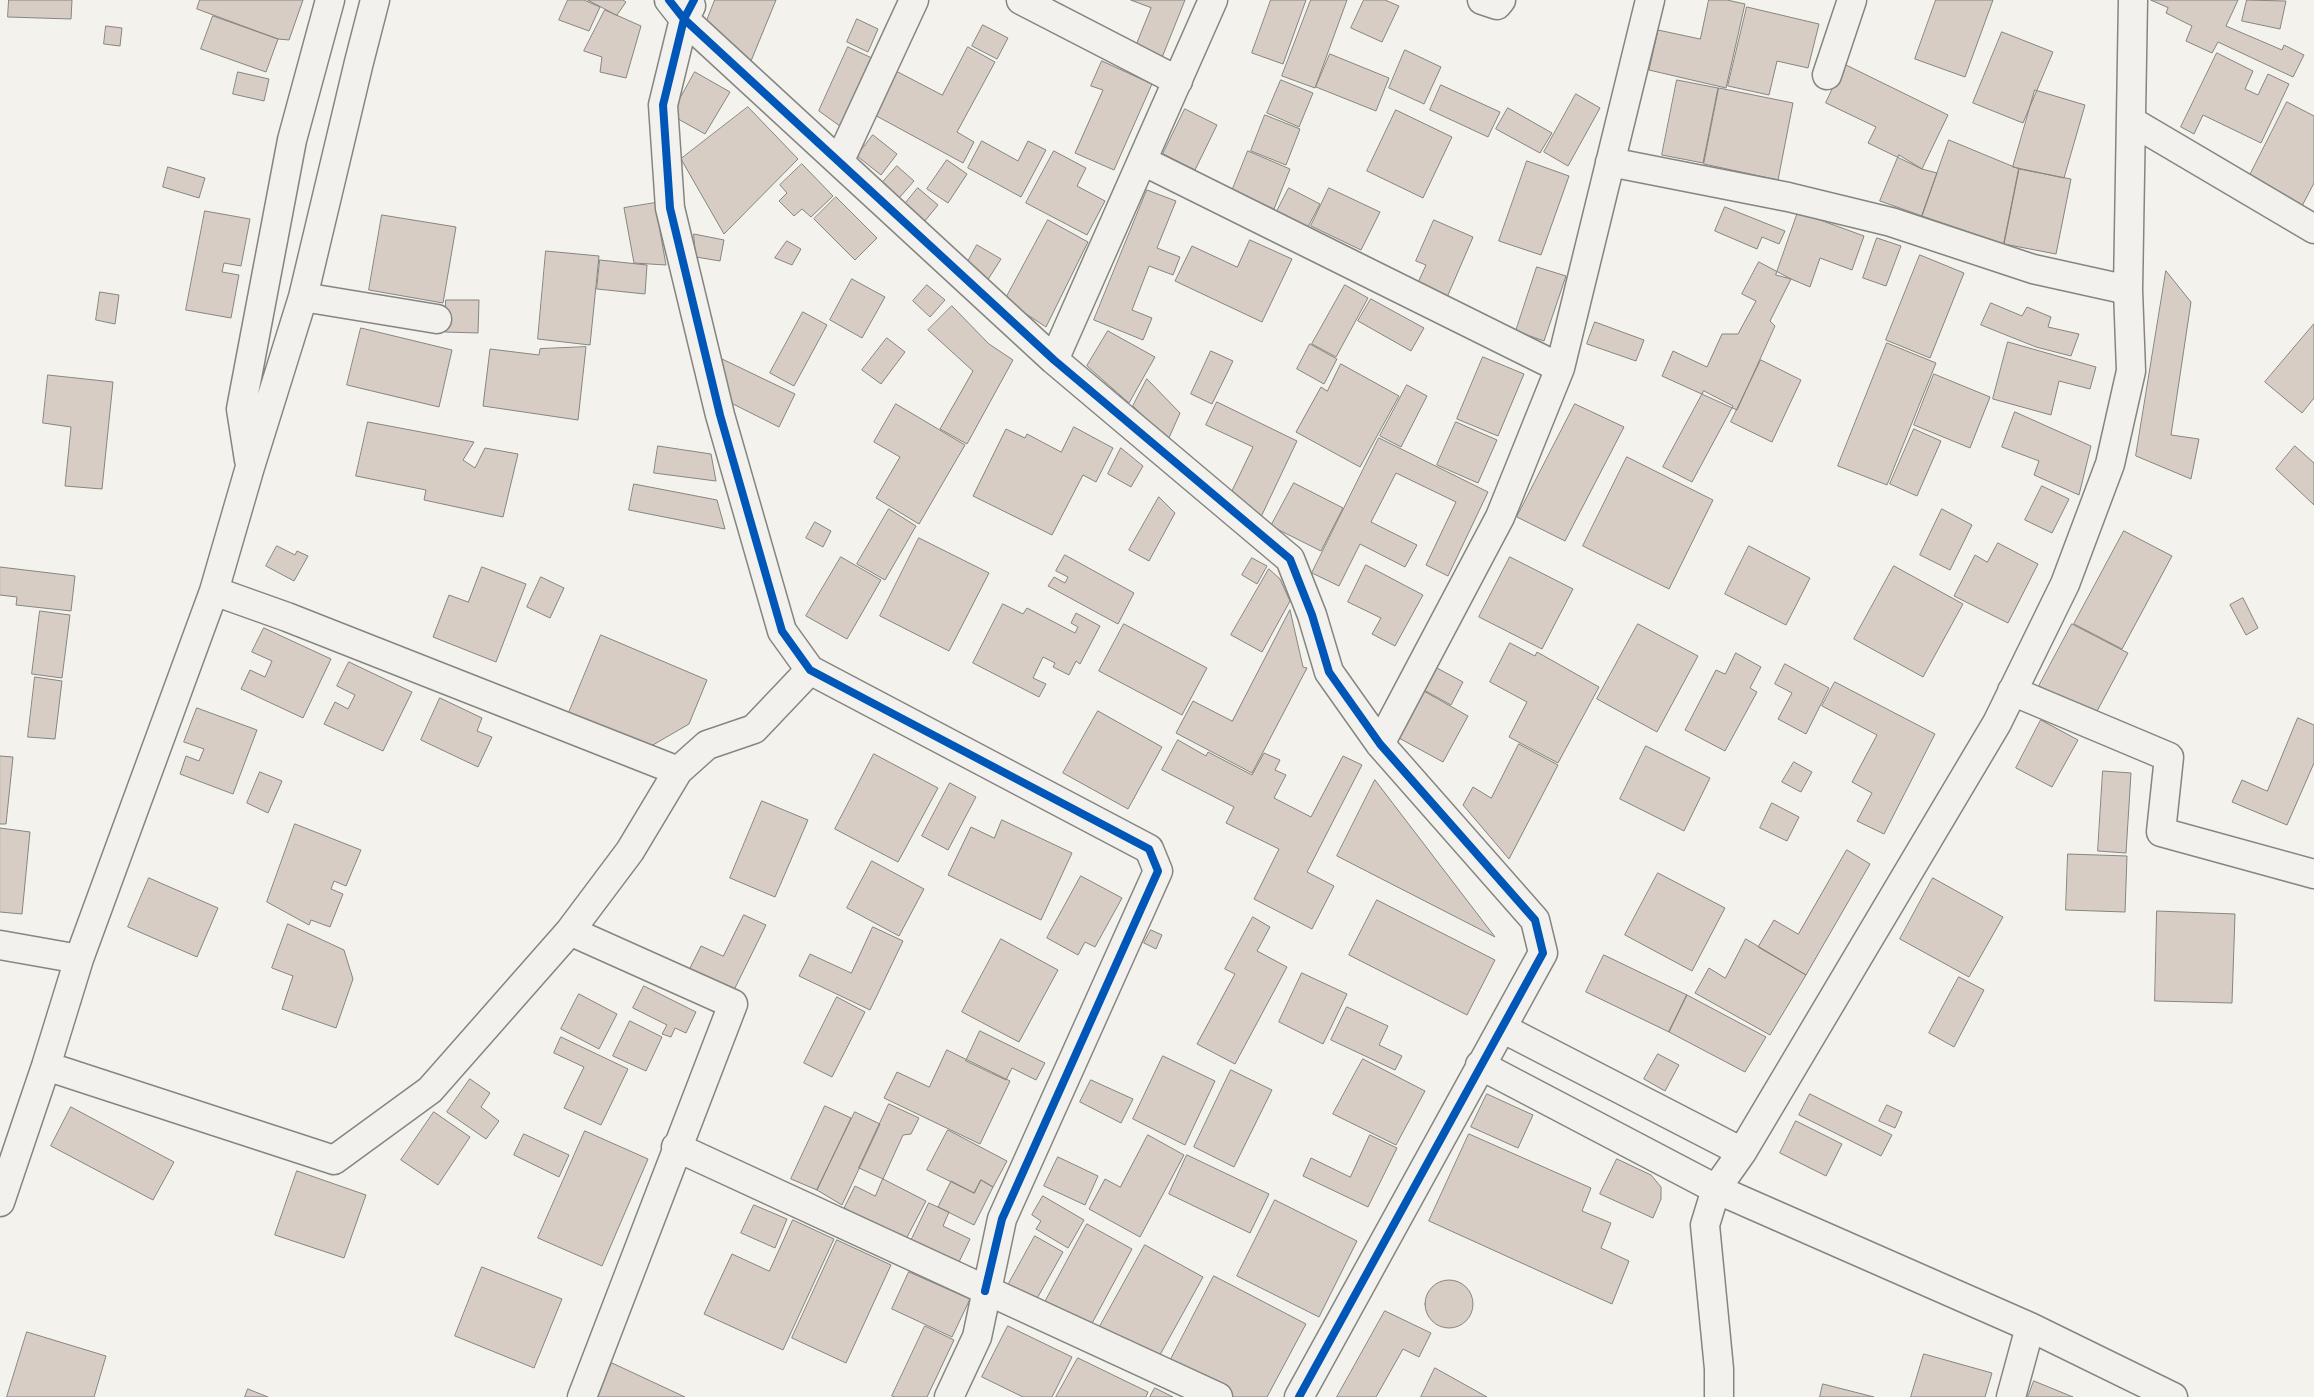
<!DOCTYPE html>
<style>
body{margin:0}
canvas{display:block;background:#f4f2ec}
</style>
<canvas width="2314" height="1397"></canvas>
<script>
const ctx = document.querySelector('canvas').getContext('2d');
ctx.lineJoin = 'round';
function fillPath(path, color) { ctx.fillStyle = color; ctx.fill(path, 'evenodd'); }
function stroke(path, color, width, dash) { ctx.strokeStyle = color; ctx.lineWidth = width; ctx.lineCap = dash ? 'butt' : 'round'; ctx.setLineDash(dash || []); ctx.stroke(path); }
const building = new Path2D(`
 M9,0h63l-1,19 -63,-2z
 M200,0h103l-14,40 -11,-1 -81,-30z
 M568,0h16l16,7 -11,24 -30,-11z
 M588,0h35l3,2 -9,13z
 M715,0h61l-25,61 -45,-38z
 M1131,0h54l-24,60 -27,-10 17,-42z
 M1271,0h35l-23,64 -31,-11z
 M1311,0h36l-32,88 -33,-12z
 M1364,0h21l14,6 -17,36 -31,-14z
 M1709,0h18l18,4 -19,84 -77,-18 9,-40 42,9z
 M1936,0h57l-28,77 -50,-18z
 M2151,0h87l-12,26 56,24 2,-5 20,10 -11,22 -75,-35 -6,11 -26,-12 6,-15 -26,-13 2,-5z
 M2247,0l39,1 -6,28 -38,-8z
 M1747,7l72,17 -11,44 -31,-7 -8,34 -41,-9z
 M605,10l36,16 -15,52 -26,-6 2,-15 -18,-6z
 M213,16l65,23 -12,33 -65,-23z
 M857,19l21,10 -10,23 -21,-10z
 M983,25l25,13 -11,21 -25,-13z
 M106,26l16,2 -2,18 -16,-2z
 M2002,32l51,20 -30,71 -50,-20z
 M848,47l26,12 -30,70 -25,-18z
 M968,47l27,15 -38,70 17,10 -11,21 -92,-50 23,-43 48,25z
 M1405,50l36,17 -17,37 -35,-16z
 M2217,53l36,18 -8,18 13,6 10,-21 21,10 -28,59 -58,-28 -9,19 -13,-7z
 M1330,54l59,24 -13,33 -60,-24z
 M1102,61l50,23 -38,86 -39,-17 28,-63 -12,-4z
 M1844,64l104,51 -26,54 -54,-26 8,-16 -50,-24z
 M238,72l31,7 -5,22 -31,-7z
 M695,72l35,20 -25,42 -34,-19z
 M1281,80l32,13 -14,34 -32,-14z
 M1677,80l41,8 -15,75 -41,-8z
 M1441,85l59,27 -12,25 -58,-27z
 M1719,88l74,15 -15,77 -74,-16z
 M2035,90l50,15 -21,73 -51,-11z
 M1576,94l24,14 -32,58 -24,-14z
 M2287,102l27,14v67l-12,23 -54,-27z
 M748,107l50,52 -74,75 -43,-75z
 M1508,108l44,25 -12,20 -44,-24z
 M1185,109l32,16 -22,45 -32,-16z
 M1396,110l56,27 -29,61 -56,-27z
 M1265,115l35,14 -14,36 -35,-14z
 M873,135l24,19 -16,21 -24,-19z
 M1949,140l70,29 -15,75 -82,-28z
 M982,141l36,20 10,-20 18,9 -25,47 -53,-29z
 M1054,151l32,17 -9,18 28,15 -18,34 -61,-32z
 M1248,151l42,18 -16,40 -42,-18z
 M1899,155l23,14 15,4 -15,43 -42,-15z
 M947,160l20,14 -19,29 -21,-14z
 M1527,161l42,15 -28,79 -42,-14z
 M802,164l31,32 -22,21 -9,-8 -8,7 -15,-15 8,-8 -7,-8z
 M897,166l17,15 -15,17 -17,-15z
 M168,167l37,11 -6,20 -36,-11z
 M2019,169l52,10 -15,75 -52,-10z
 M918,188l20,17 -14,17 -20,-17z
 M1289,188l31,16 -12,23 -31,-16z
 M1329,188l51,24 -19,38 -50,-24z
 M1147,190l29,11 -19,47 23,9 -7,18 -24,-9 -17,44 20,8 -9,22 -49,-20z
 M836,197l41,41 -22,22 -41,-41z
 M655,203l11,62 -32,-2 -10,-55z
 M1725,207l60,24 -6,13 -17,-7 -5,12 -42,-18z
 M205,211l45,8 -9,47 -17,-3 -2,9 17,3 -8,43 -45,-8z
 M1798,212l66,24 -12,34 -32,-12 -10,29 -19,-8 -15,-4z
 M382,215l74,12 -13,76 -74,-13z
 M1048,220l40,22 -42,85 -41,-27z
 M1434,220l39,17 -28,65 -30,-13 11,-24 -10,-4z
 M694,234l30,6 -4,21 -24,-4z
 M1877,238l24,8 -15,40 -23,-8z
 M1250,240l42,19 -30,63 -87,-41 17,-35 45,21z
 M787,241l14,8 -9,16 -17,-7z
 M977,245l24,14 -14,22 -22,-14z
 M546,251l53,5 -9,89 -52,-6z
 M1920,255l44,18 -34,85 -44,-18z
 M600,260l47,5 -2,29 -48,-5z
 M1759,262l32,17 -21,42 5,5 -38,84 -75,-34 11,-25 34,16 15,-33h16l18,-33 -14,-7z
 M1537,267l29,9 -22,65 -28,-10z
 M2166,271l25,31 -20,133 28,4 -8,40 -55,-23z
 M852,279l33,18 -23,41 -32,-18z
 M927,285l18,15 -15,17 -17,-16z
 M1345,285l23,13 -32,59 -24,-13z
 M100,292l19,3 -4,29 -19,-4z
 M1371,299l53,29 -13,23 -53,-30z
 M446,300h33l-1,33 -33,-1z
 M1991,303l31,13 5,-9 24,10 -3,10 31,7 -8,22 -35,-9 -55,-22z
 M952,306l37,38 24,16 -46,84 -27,-15 33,-58 -45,-41z
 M803,312l24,13 -33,61 -24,-13z
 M1595,322l49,18 -8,21 -49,-17z
 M2314,324v74l-12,15 -37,-31z
 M361,328l91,22 -13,57 -92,-22z
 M1108,331l47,26 -26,46 -42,-37z
 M887,338l18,14 -24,32 -19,-14z
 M2008,342l88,25 -6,22 -31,-8 -8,34 -58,-16z
 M1887,343l49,20 -49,122 -49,-19z
 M1310,344l27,15 -13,25 -27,-15z
 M586,347l-8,73 -95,-14 7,-57 49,6 1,-6z
 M1211,351l22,10 -21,43 -21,-10z
 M1483,357l41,17 -26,62 -41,-17z
 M722,359l73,35 -16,33 -50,-25z
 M1761,360l40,20 -29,62 -41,-20z
 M1341,364l58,32 -39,71 -64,-35 25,-45 6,4z
 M1934,374l56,23 -20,51 -56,-23z
 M48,375l65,7 -11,107 -37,-3 6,-59 -28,-4z
 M1147,379l33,34 -12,27 -35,-34z
 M1407,385l20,11 -26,51 -21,-11z
 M1704,391l29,15 -41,76 -29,-15z
 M1217,402l80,39 -37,78 -29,-26 22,-46 -47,-22z
 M896,404l69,41 -46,79 -43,-26 24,-41 -26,-15z
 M1575,404l49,23 -59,114 -48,-24z
 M2015,412l76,34 -12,49 -45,-20 5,-14 -37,-14z
 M368,422l106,20 -11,18 12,8 10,-20 33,6 -15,63 -79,-17 2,-10 -70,-14z
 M1456,422l41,18 -19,43 -41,-18z
 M1074,427l39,21 -17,34 -13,-7 -31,60 -79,-39 33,-67 19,9 2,-4 34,18z
 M1914,429l27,12 -24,55 -27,-12z
 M1379,438l109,54 -40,84 -22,-11 30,-63 -60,-29 -25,49 46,23 -12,22 -45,-23 -21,42 -27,-13z
 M658,446l53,8 5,27 -62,-8z
 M2295,446l19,17v42l-38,-36z
 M1121,448l22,18 -12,21 -23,-13z
 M1627,457l86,43 -44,89 -86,-43z
 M1294,483l49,25 -22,43 -50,-25z
 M634,484l83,16 8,29 -96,-19z
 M2042,486l27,13 -17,34 -27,-13z
 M1159,497l16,16 -26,48 -20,-11z
 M889,509l27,17 -31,54 -28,-16z
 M1942,509l30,16 -22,45 -30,-15z
 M815,522l16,9 -8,16 -17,-9z
 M2124,531l48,25 -50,93 -48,-25z
 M919,538l70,35 -40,78 -69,-35z
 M1998,543l40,21 -30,59 -54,-27 21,-41 12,7z
 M277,546l18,9 2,-4 11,5 -14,25 -28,-15z
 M1749,546l61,32 -24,47 -61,-31z
 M1065,555l69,38 -16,31 -70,-38 6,-9 11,6 3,-6 -12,-6z
 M841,557l40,23 -34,59 -41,-23z
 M1510,557l63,32 -31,60 -63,-32z
 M1252,558l15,8 -10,18 -15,-9z
 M1366,565l57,30 -28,51 -23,-12 9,-16 -33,-16z
 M1894,566l69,38 -40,73 -69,-38z
 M0,567l75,9 -4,35 -55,-6 1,-8 -17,-2z
 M482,567l44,17 -30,78 -63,-25 16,-42 19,7z
 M1269,569l11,10 10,22 -28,51 -31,-17z
 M541,577l23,11 -14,30 -23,-11z
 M2243,598l15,30 -12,7 -16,-30z
 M1003,604l20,10 4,-6 48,25 3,-6 -7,-4 5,-10 24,13 -20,38 -4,-3 -7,14 -16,-8 2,-4 -12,-6 -10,21 13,6 -7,13 -66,-34z
 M1290,610l13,57 4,1 -55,105 -76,-40 17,-32 39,20z
 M40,611l30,4 -8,63 -30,-4z
 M1124,624l83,44 -25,47 -83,-44z
 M1638,624l60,32 -41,76 -60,-33z
 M2072,624l56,29 -33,62 -56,-29z
 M264,628l67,31 -28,59 -62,-29 9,-19 15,7 7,-16 -20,-9z
 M601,635l106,45 -18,44 -43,25 -78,-34z
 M1510,643l25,13 2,-4 62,35 -41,76 -49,-26 18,-35 -37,-20z
 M1736,653l25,14 -11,21 7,4 -32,59 -40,-21 31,-60 9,4z
 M349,662l63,30 -29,59 -59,-27 11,-22 13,7 7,-14 -18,-9z
 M1785,664l44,24 -23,46 -28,-15 14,-26 -17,-9z
 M1435,667l28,15 -12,23 -29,-16z
 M35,677l27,4 -7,58 -27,-2z
 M1835,682l100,52 -51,100 -27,-13 15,-28 -20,-11 25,-47 -55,-29z
 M1422,690l46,26 -25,46 -46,-25z
 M440,698l42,20 -5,13 15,6 -14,30 -57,-27z
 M197,708l60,22 -24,64 -53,-20 6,-18 13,5 5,-12 -20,-7z
 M1098,711l64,36 -34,62 -65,-36z
 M2298,718l16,7v38l-27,62 -55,-23 10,-22 25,11z
 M2041,720l37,20 -26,47 -36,-19z
 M1178,740l28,16 2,-4 44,23 12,-22 16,7 -5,10 11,5 -12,23 37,19 32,-61 19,9 -55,107 27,14 -22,43 -58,-30 25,-50 -53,-26 8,-16 -72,-37z
 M1519,744l39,21 -49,94 -46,-54 10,-18 18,11z
 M1646,746l64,32 -26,53 -64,-32z
 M874,754l64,34 -40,74 -63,-33z
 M0,756l13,1 -7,67h-6z
 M1794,762l18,10 -11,20 -19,-10z
 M2103,771l28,2 -5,80 -28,-2z
 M260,772l22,9 -14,32 -21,-10z
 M1375,780l120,157 -158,-81z
 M950,783l26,14 -28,53 -26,-14z
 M762,801l46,19 -33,77 -45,-19z
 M1772,803l27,14 -12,24 -27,-13z
 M1002,820l70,33 -31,67 -93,-45 23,-48 23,11z
 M295,824l66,26 -15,36 -12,-5 -3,8 12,5 -13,33 -19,-7 -2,5 -42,-23z
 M0,828l30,4 -8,82 -22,-2z
 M1847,850l23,14 -64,111 -48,-28 16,-27 24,14z
 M2068,854l59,2 -2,56 -59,-2z
 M872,861l52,28 -25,47 -52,-28z
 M1658,873l67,35 -33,63 -67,-36z
 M1081,876l41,22 -27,49 -10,-5 -7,13 -31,-17z
 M149,878l69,30 -21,49 -69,-30z
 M1933,878l70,39 -34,60 -69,-38z
 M1377,900l118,60 -28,55 -118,-60z
 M2157,911l78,3 -3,89 -77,-2z
 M744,915l22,10 -34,69 -44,-22 13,-26 22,10z
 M1253,917l17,10 -13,24 30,16 -52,97 -38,-20 38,-70 -10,-5z
 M288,924l56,26 9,29 -17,49 -54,-19 11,-33 -21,-8z
 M873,927l30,14 -33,69 -71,-34 11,-22 41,19z
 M1151,930l11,5 -6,14 -12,-6z
 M1001,939l57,31 -39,72 -57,-30z
 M1746,939l60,36 -36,60 -75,-42 14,-25 16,10z
 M1604,955l83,40 -18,37 -83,-40z
 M1302,973l45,21 -24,50 -44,-22z
 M1959,977l25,13 -30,57 -25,-14z
 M644,986l52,26 -10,21 -11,-5 -4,9 -9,-3 5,-9 -34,-17z
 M579,994l38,20 -18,35 -38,-20z
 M1687,995l79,42 -21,35 -76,-40z
 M837,997l28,15 -33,65 -28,-14z
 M1347,1007l41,19 -9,19 23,11 -7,14 -64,-30z
 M630,1021l32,16 -16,34 -33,-15z
 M980,1031l65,32 -9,17 -24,-12 -6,12 -40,-19z
 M561,1037l67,32 -27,56 -37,-17 20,-41 -30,-14z
 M947,1050l63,31 -30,63 -96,-46 13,-26 32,15z
 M1658,1054l21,11 -14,26 -21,-12z
 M1163,1056l52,25 -30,64 -52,-26z
 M1363,1059l62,32 -29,54 -63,-31z
 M1231,1070l41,20 -38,77 -40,-20z
 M470,1079l20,14 -9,14 18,14 -13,18 -39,-27z
 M1091,1080l42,19 -12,24 -41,-21z
 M1487,1094l46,21 -15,33 -47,-21z
 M1810,1094l82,41 -11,21 -82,-41z
 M889,1104l30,14 -8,16 -8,1 -20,44 -24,-11z
 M1887,1105l15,7 -7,16 -16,-7z
 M825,1106l26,12 -34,72 -26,-11z
 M71,1107l103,55 -21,38 -102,-54z
 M434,1112l36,25 -32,48 -37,-25z
 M855,1112l25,12 -38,81 -25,-15z
 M1796,1121l46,23 -16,32 -46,-23z
 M948,1130l59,31 -14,26 -12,-7 -7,13 -47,-23z
 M585,1131l63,28 -46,107 -64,-28z
 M524,1134l45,21 -10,22 -45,-22z
 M1469,1134l122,54 -9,23 29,12 -10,25 28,13 -17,43 -183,-83z
 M1148,1135l36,20 -44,82 -51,-28 16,-30 15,8z
 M1370,1135l27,13 -29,59 -65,-31 8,-18 39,19z
 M1187,1155l82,39 -19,39 -81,-39z
 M1058,1157l40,19 -13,29 -41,-19z
 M1617,1159l34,16 10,12v12l-8,19 -53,-24z
 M297,1171l69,24 -22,63 -69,-23z
 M883,1179l43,22 -20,38 -62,-31 11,-22 20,10z
 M981,1180l12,7 -19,38 -36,-18 13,-26 23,12z
 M1043,1196l41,24 -16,28 -32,-19 5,-8 -9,-6z
 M1275,1200l82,41 -38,76 -82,-41z
 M929,1203l20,9 -6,14 27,13 -12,25 -47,-23z
 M754,1205l33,14 -12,29 -34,-15z
 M793,1220l41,19 -51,111 -79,-36 28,-60 37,17z
 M1087,1224l45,25 -42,78 -45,-25z
 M1035,1236l28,16 -28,50 -28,-15z
 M837,1240l54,25 -45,98 -54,-25z
 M1145,1245l58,32 -47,85 -58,-32z
 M482,1267l80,32 -28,69 -79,-32z
 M909,1272l61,27 -18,38 -60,-28z
 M1214,1276l92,48 -39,73h-38l-61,-32z
 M1425 1304a24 24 0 1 1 48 0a24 24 0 1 1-48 0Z
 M1385,1311l46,22 -12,24 -16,-8 -27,48h-39z
 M925,1326l29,14 -27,57h-32l-3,-1z
 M1008,1326l64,31 -20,40h-29l-41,-20z
 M27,1332l79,24 -12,41h-87z
 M1924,1354l68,19 -7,24h-74z
 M1078,1358l70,34 -2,5h-90z
 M612,1363l73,34h-89z
 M1435,1368l52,29h-66z
 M2034,1381l39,16h-45z
 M1823,1384l51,13h-54z
 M1155,1388l18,9h-23z
 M248,1389l20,8h-23z`);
fillPath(building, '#d7cdc4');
stroke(building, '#858582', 1);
const minor = new Path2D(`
 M669,0l15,19 370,341 236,199 22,56 17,57 51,72 155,176 8,33 -244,444
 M1021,0l157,81
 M1482,0l15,5 4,-5
 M691,6l-7,13 -21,86 7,103 50,207 62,216 28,39 339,179 9,22 -156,348 -25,118 -28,60
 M1827,75l25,-75
 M2131,121l183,108
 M1143,161l417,207
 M839,162l75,-162
 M1610,162l178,35 103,25 142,47 95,21
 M303,297l134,22
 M1054,360l159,-360
 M249,460l-8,-51 51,-269 38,-140
 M214,591l73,26 391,154 29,-26 47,-16 56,-59
 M2012,691l157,66 -8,75 153,42
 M1380,744l120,-227 60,-149 90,-368
 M570,931l163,73 -151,393
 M0,945l79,14
 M1502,1028l240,124
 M1480,1065l236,124 314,138 143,70
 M46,1066l288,94 96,-70 140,-159 60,-80 48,-80
 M676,1147l542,250
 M0,1202l46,-136 33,-107 135,-368 36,-124 53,-170 56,-235 16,-62
 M1719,1397v-28l-14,-144 11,-36 26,-37 255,-429 68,-139 45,-120 21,-93 -3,-81 5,-290
 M2011,1397l19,-70`);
stroke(minor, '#858582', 31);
stroke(minor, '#f2f1ed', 28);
stroke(new Path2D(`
 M669,0l15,19 370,341 236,199 22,56 17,57 51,72 155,176 8,33 -244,444
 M694,0l-10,19 -21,86 7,103 50,207 62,216 28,39 339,179 9,22 -156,348 -17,72`), '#0057b8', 8);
</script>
